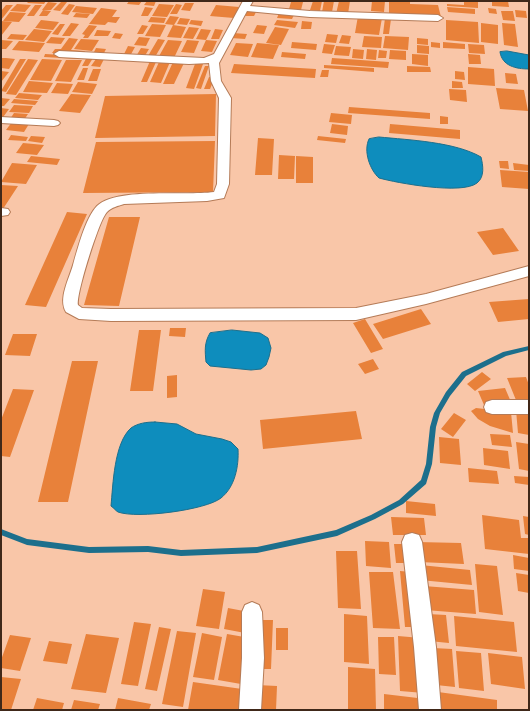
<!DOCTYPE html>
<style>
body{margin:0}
#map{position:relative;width:530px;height:711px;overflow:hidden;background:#f9c6a8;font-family:Poppins,sans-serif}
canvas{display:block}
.frame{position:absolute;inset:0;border:2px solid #402819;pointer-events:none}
</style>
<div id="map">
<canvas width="530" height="711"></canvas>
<div class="frame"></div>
</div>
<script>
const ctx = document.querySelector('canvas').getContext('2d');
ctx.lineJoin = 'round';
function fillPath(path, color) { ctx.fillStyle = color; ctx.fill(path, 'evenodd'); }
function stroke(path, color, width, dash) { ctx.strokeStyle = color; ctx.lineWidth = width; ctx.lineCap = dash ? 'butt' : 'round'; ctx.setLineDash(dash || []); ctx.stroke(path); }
const water = new Path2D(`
 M507,51l22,4v14c-13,0 -27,-3 -29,-17z
 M379,137c31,3 76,5 102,20 2,8 4,20 -4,26 -15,12 -80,0 -98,-5 -9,-8 -16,-27 -10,-39z
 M232,330l28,3 8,5 3,10 -2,9 -3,8 -5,4 -10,1 -41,-4 -4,-4c-1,-11 -2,-19 4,-29z
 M155,422l22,2 19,10 26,5 9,3 7,7c1,17 -3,38 -17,49 -15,12 -84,21 -103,14 -2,-1 -4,-4 -7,-6 2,-21 3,-63 20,-78 7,-5 16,-6 24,-6z`);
fillPath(water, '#0e8dbd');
stroke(water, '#1d6f8c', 1);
fillPath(new Path2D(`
 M529,346v4l-23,6 -40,20 -16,20 -10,17 -4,14 -4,37 -6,20 -23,20 -28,15 -38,17 -80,17 -76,3 -33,-4 -59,1 -62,-8 -26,-10v-6l26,10 62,8 59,-1 33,4 76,-3 79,-17 35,-15 28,-15 22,-20 5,-16 4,-37 4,-14 12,-21 16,-20 41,-20z`), '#1d6f8c');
fillPath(new Path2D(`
 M29,1h17l-2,3 -17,-1z
 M129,1h13l-3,4 -12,-1z
 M147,1h9l-2,5 -10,-1z
 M313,1h9l-2,10 -10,-1z
 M324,1h10l-2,11h-10z
 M339,1h11l-2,13h-12z
 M372,1h13l-1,11 -13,-1z
 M389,1l21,1v2l28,1 3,12 -52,-2z
 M464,1h14v7l-31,-2v-2l17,1z
 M492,1h16l1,6 -17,-1z
 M48,2l9,1 -6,7h-9z
 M61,2h6l-7,9 -7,-1z
 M291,2h12l-2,8 -12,-1z
 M185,3h9l-4,8 -9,-1z
 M17,4l14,1 -6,7 -15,-1z
 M69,4l6,1 -7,10 -7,-1z
 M159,4l15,1 -7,12 -15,-1z
 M176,4l6,1 -5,9h-7z
 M6,5h7l-12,15v-9z
 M35,5h7l-8,11h-7z
 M216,5l23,2 -5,11 -24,-2z
 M76,6l21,2 -4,6 -21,-2z
 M145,7l8,1 -5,8h-7z
 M447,7l28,2v5l-27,-2z
 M101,8l16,2 -5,7h8l-4,6 -8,-1 -3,3 -16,-1z
 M488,8l8,1 1,5 -8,-1z
 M248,9l9,1 -3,6h-9z
 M43,10l8,1 -4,5h-8z
 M515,10l11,1 1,7 -11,-1z
 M501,11h12l2,10 -12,-1z
 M10,12l16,1 -7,9 -16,-1z
 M76,13l14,1 -3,4 -14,-1z
 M279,13l15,2 -2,4 -15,-1z
 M170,16l9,1 -5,8 -9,-1z
 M358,16l24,2 -3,17 -24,-2z
 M151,17l15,1 -2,5 -16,-1z
 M180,18l10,1 -3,6 -10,-1z
 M385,18l6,1 -2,15h-6z
 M41,20l18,2 -6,8 -18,-2z
 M191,20l12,1 -2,5 -12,-2z
 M277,20l21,2 -3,6 -21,-3z
 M446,20l32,2 1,21 -33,-3z
 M1,21l11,1 -11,14z
 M302,21l10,1 -1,7h-10z
 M71,23l8,1 -9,12h-8z
 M481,23l17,2v19l-17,-2z
 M502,23l13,1 3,23 -14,-2z
 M60,24h5l-7,11 -6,-1z
 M152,24l14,1 -6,12 -15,-1z
 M89,25l8,1 -9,12h-5l2,-3 -3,-1z
 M142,25l6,1 -5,8h-6z
 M173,25l13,2 -5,11 -14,-1z
 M257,25l10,1 -3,8 -11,-1z
 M189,27l10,1 -6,11 -10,-1z
 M275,27l14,2 -8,16 -15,-2z
 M34,29l18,2 -8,11 -19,-2z
 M201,29l10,1 -5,10 -10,-1z
 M215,29l8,1 -4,9h-8z
 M97,30l14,1 -3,5h-14z
 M115,33l8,1 -3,5 -8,-1z
 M233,33l14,1 -2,5 -14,-1z
 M11,34l16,1 -4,5 -16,-1z
 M327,34l11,1 -2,8 -11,-1z
 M342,35l9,1 -2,8 -10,-1z
 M364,36l18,1 -1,11 -19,-1z
 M385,36l24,1 -1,13 -25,-2z
 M51,37l14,1 -4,6 -15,-1z
 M139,37l11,1 -4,8 -12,-1z
 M69,38l9,1 -7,11 14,1 -2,4 -31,-2 3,-4h6z
 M417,38l11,1v6l-11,-1z
 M81,39l18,1 -7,11 -18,-2z
 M158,39l7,1 -10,17 -7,-1z
 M1,40l12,1 -7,8h-5z
 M168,40l14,1 -9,19 -15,-2z
 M187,40l12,1 -5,12 -13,-1z
 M206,40l11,1 -5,11 -11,-1z
 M19,41l26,2 -6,9 -27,-2z
 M292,42l25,2 -1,6 -25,-2z
 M431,42l9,1v5l-9,-1z
 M443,42l22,2v5l-22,-1z
 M236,43l17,1 -5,13 -18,-2z
 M257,43l22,2 -6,14 -22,-2z
 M324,44l11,1 -3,9 -10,-1z
 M468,44l16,1 1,9 -16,-1z
 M417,45l12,1v8l-12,-1z
 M128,46l7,1 -5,9h-7z
 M336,46l15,1 -2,9 -15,-1z
 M96,48l10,1 -4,8 -10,-1z
 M141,48l8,1 -6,10 -8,-1z
 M353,49l11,1 -1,9 -11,-1z
 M367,49l10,1 -1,10 -10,-1z
 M379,50l8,1 -1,7h-8z
 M390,50l16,1v9l-17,-1z
 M282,52l24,2 -1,5 -24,-2z
 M45,54l36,2 -2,3 -35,-2z
 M412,54l16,1v11l-16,-2z
 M468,54l12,1 1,9h-12z
 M87,57l6,1 -5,8h-6z
 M1,58h5l9,1 -6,10 -8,-1z
 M332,58l57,4 -1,6 -57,-4z
 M20,59h6l-20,33 -5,-1z
 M28,59l10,1 -22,35 -10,-1z
 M42,59l20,1 -11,21 -21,-1z
 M96,59h8l-4,8 -9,-1z
 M66,60h16l-11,22 -16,-1z
 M150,61l6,1 -9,20h-6z
 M159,62h11l-9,21 -11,-1z
 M173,62l11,1 -10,21h-11z
 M195,64h8l-9,25 -8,-1z
 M234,64l82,5 -1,9 -84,-5z
 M324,65l50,3v4l-50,-4z
 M205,66h4l-8,23 -5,-1z
 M407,66l23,1 1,5h-24z
 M468,67l26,2 1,17 -27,-2z
 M83,68h5l-4,12h-7z
 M93,69h8l-4,12h-9z
 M322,70h7l-1,7h-8z
 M1,71l8,1 -8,10z
 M455,71l9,1 1,8 -10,-1z
 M505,73l11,1 2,10 -12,-1z
 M209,77h6l-5,12h-6z
 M29,81l24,2 -6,10 -24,-1z
 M452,81l10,1 1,6h-11z
 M78,82l19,2 -5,10 -20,-2z
 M57,83l16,1 -5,10 -17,-1z
 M496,88l28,2 4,21 -28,-2z
 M449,89l17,1 1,12 -17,-2z
 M19,93l23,2 -4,5 -23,-2z
 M71,94l20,1 -11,18 -21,-2z
 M216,94l-1,42 -120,2 10,-42z
 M1,98l9,1 -6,7h-3z
 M14,99l24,2 -3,4 -24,-2z
 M14,105l19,1 -4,7 -20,-1z
 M349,107l81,6v6l-82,-6z
 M1,108l8,1 -8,11z
 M14,113l14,1 -4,6 -14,-1z
 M331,113l21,2 -1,9 -22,-2z
 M440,116l8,1v7h-8z
 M12,122l17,2 -5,8 -18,-2z
 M332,124l16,2 -1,9 -17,-2z
 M390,124l70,6v9l-71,-6z
 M11,135l17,2 -2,4 -18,-1z
 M31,136l14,1 -3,6 -14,-2z
 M318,136l28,3 -1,4 -28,-3z
 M258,138l16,1 -2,36h-17z
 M215,141l-2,51 -130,1 13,-51z
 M23,143l21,2 -7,10 -21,-2z
 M279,155l16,1 -1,23h-16z
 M31,156l29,3 -3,6 -30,-3z
 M296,156l17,1v26h-17z
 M499,161h9l1,8 -9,-1z
 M12,163l25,2 -11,19 -25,-2z
 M513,163l16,2v6l-15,-1z
 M500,170l29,2v17l-27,-2z
 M1,185l17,1 -17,26z
 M67,212l20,2 -41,93 -21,-2z
 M109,217h31l-21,89 -35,-1z
 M503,228l16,23 -26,4 -16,-23z
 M529,299v20l-31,3 -9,-20z
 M421,309l10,15 -48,15 -10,-15z
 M365,319l18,30 -12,4 -18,-30z
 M170,328h16l-1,9 -16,-1z
 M139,330h22l-8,61h-23z
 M13,334h24l-7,22 -25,-1z
 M373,359l6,10 -14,5 -7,-10z
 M72,361h26l-30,141h-30z
 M482,372l9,7 -16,12 -8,-7z
 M177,375v22l-10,1v-22z
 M526,377l3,8v19l-11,1 -11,-27z
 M505,388l6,14 -27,3 -6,-14z
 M13,389l21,1 -24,67 -9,-1v-36z
 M476,408l35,4 2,21 -23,-7 -12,-7 -7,-8z
 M516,410l13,1v24l-11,-2z
 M356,411l6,28 -99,10 -3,-29z
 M454,413l12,7 -13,17 -12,-8z
 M490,434l20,1 2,12 -20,-2z
 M439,437l20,2 2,26 -21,-2z
 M516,442l13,2v27l-10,-2z
 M483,448l25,3 2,18 -26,-4z
 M468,468l29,3 2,13 -30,-2z
 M514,476l15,1v8l-14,-2z
 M406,501l29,3 1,12 -30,-3z
 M482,515l37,5 2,18h8v16l-44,-5z
 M523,516l6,1v18l-4,-1z
 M391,517l33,1 2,17h-33z
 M365,541l24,1 2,26 -25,-2z
 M417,542l44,1 3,21 -45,-2z
 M394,544h14l2,19h-14z
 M336,551h21l4,58 -23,-1z
 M513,555l16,3v13l-15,-2z
 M475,564l22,2 6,49 -24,-3z
 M420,565l50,5 2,15 -52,-5z
 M400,571l11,1 7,55h-13z
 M369,572h24l7,57 -27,-1z
 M516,573l13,2v18l-11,-2z
 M424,586l50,4 2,24 -51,-4z
 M203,589l22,3 -6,37 -23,-3z
 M228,608l21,4 -4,21 -21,-4z
 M344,614l23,2 2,48 -25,-2z
 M428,614l18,1 3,28 -20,-2z
 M454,616l60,6 3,30 -61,-6z
 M257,620h16l-2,49h-15z
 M134,622l17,2 -13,62 -17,-2z
 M159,627l12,2 -14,62 -12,-2z
 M276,628h12v22h-12z
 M177,631l19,2 -13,74 -21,-3z
 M202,633l20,4 -8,43 -21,-3z
 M86,634l33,4 -13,55 -35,-4z
 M227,634l23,4 -9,46 -23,-4z
 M10,635l21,3 -11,33 -19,-3v-8z
 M398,636l23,2 3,55 -24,-2z
 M378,637h16l2,38 -17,-1z
 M49,641l23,3 -5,20 -24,-3z
 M433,648l19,1 3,38 -19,-2z
 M456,651l25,2 3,38 -25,-3z
 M488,653l34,4 3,32 -34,-5z
 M348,667l27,2 1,41h-28z
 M1,677l20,2 -10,31h-10z
 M193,682l49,7 -3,21h-51z
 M257,685l20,1 -1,24h-21z
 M438,692l59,8v10h-59z
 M384,694l42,5v11h-42z
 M37,698l27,5 -2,7h-29z
 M118,698l33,6 -2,6h-34z
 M74,700l26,4 -2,6h-27z`), '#e8813a');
const street = new Path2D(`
 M243,1h10l-3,5 60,5 128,4 5,3 -5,3 -128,-4 -63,-6 -28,52 2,18 10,17 -2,86 -5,14 -17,3 -83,3c-6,2 -12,3 -17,8 -8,8 -31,82 -29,93l4,3 29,1 245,-1 70,-14 103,-28v10l-103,28 -70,16 -245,1 -32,-2 -13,-7c-8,-13 3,-33 7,-47 5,-17 12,-46 24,-59 19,-19 89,-10 117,-14l3,-8 2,-86 -8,-17 -2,-18 -20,1 -130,-7 -5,-3 5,-3 145,7 10,-4z
 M1,117l53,3 4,1 2,2 -2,2 -4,1 -53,-3z
 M1,208l7,1 2,3 -2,3 -7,1z
 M492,400h37v14h-37l-6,-2 -2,-5 2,-5z
 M412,533l7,2 3,7 14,105 5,63h-22l-5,-63 -12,-105 3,-7z
 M252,602l7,3 3,7 2,46 -3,52h-22l3,-52v-46l3,-7z`);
stroke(street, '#b57b57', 2);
fillPath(street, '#fff');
</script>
